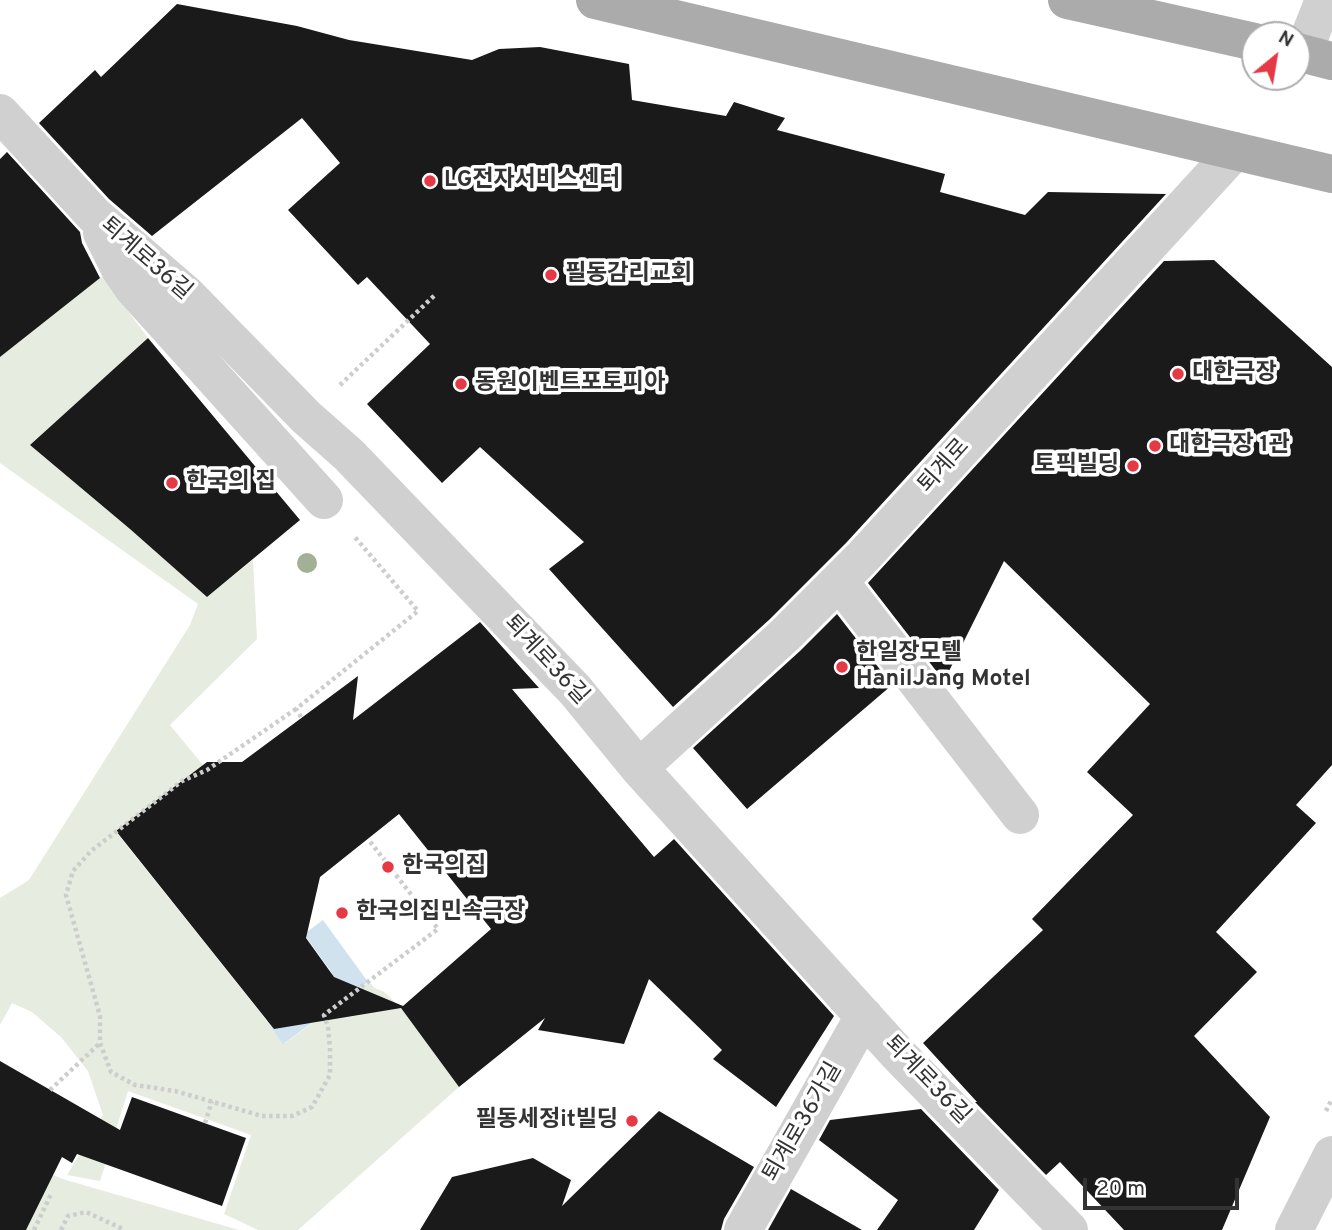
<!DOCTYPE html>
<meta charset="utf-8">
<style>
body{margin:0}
#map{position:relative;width:1332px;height:1230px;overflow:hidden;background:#fff;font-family:Overpass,sans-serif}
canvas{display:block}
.north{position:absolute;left:1241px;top:21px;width:70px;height:70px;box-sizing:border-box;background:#fff;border:2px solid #adadad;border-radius:50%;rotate:30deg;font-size:19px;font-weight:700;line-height:28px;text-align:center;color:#333}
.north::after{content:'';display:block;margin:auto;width:24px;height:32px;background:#e63946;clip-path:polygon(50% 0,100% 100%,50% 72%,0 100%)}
.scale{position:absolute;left:1083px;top:1178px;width:156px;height:32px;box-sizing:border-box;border:4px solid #333;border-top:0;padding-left:9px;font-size:21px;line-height:24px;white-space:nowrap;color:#333;-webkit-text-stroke:5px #fff;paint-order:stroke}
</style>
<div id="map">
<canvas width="1332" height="1230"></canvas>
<div class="north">N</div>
<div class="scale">20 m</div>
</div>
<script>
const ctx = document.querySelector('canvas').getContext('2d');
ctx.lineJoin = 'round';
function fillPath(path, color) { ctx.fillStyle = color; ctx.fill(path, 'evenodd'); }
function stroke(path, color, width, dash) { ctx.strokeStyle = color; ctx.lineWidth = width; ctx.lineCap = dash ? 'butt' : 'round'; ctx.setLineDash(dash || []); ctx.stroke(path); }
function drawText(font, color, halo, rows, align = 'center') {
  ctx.font = font + ' Overpass,"Noto Sans KR",sans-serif'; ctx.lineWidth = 7; ctx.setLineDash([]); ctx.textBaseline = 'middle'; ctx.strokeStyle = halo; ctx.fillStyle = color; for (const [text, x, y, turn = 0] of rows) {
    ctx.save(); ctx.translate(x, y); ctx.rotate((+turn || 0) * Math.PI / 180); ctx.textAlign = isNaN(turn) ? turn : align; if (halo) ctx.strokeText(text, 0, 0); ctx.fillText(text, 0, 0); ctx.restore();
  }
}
fillPath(new Path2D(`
 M102,276l46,62 -118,107 96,80 81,72 46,-37 4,79 -87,86 60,73 -114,34 151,189 16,22h2l84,-61 6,6 9,4 17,16 58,79 -161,143h-40l-34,-16 27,-79 -123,-44 -28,90 -33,-6 36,-60 -15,-44 -27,-34 -29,-25 -20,-9 -12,22v-127l29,-18 161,-255 8,-21 -198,-141v-106z
 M0,1139l32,28 34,13 173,50h-239z`), '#e6ecdf');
fillPath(new Path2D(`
 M323,920l45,62 -85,62 -16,-23 65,-48 -28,-39z`), '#cfe2ee');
fillPath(new Path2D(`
 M177,4l120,22 52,14 123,20 27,-11 41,-2 89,17 3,36 94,16 8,-14 51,16 -8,12 168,44 -5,18 85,23 23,-23 118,2 -320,349 -76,76 -97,88 -124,-138 35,-27 -104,-95 -38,36 -75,-79 63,-60 -63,-67 -9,8 -70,-75 52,-47 -38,-45 -150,118 -43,-37 -70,-76 56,-53 6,7z
 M7,152l73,80 2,11 18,35 -100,79v-198z
 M1214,260l118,107v398l-36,40 20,18 -100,109 41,40 -63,64 76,81 -48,113h-98l-64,-68 -14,13 -71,-73h2l-54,-59 120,-113 -11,-11 101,-104 -46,-43 63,-68 -146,-143 -60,120 -76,-98 296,-322z
 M148,338l152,182 -93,77 -77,-68 -100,-84z
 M837,614l55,71 -145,124 -54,-61 107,-97z
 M480,622l59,66 -27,1 142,168 20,-18 160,177 -58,91 -63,-48 9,-9 -73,-71 -25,65 -86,-14 7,-12 -86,69 -58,-79 -127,21 -158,-198 91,-69h35l116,-86 -5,44zM399,814l92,115 -88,77 -69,-29 -28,-39 14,-61z
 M0,1061l120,69 12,-33 114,41 -24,68 -145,-52 -5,9 -10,-6 -36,73h-26z
 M921,1109l78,81 -25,40h-97l21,-30 -79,-60 11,-20z
 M659,1111l95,56 -30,52 -3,11h-301l32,-53 81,-19 38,22 -9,26z
 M791,1189l71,41h-94z`), '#1a1a1a');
stroke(new Path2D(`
 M340,385l96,-91
 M296,709l-89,61 -25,11 -91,70 -18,20 -7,24 34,121v27l11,29 24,13 40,6 87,25h30l20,-9 18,-32v-27l-2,-21 -4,-12 114,-86 -70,-90
 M301,717l-5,-8 122,-98 -64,-75
 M50,1090l50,-47
 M1326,1111l6,-12
 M205,1123l7,-22
 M34,1230l18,-38
 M61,1230l7,-14 18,-4 39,18`), '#cdcdcd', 4.5, [3.5, 3.5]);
stroke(new Path2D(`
 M1303,53l21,-53
 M0,113l94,102 93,80 119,122 43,38 226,235 64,78 257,284 173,178
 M102,233l18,36 13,19 191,212
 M839,581l181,234
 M639,768l146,-133 77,-77 373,-407
 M743,1230l121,-214
 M1294,1230l38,-75`), '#d0d0d0', 38);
stroke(new Path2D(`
 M595,0l737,174
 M1067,0l188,42
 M1297,52l35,9`), '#ababab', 38);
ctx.fillStyle = '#a2b095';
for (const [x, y] of [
 [307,563]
]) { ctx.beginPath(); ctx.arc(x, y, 10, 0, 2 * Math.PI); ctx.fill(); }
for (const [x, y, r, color] of [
 [430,181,7,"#e63946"],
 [551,275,7,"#e63946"],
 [1178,374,7,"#e63946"],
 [461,384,7,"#e63946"],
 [1155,446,7,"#e63946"],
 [1133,466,7,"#e63946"],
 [172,483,7,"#e63946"],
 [842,667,7,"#e63946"],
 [388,867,7,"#e63946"],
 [342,913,7,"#e63946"],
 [632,1121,7,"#e63946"]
]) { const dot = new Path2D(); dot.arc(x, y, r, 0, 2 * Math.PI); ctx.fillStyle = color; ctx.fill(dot); stroke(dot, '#fff', 2.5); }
drawText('bold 23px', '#333', '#fff', [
 ["LG전자서비스센터",444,181],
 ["필동감리교회",565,275],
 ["대한극장",1192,374],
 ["동원이벤트포토피아",475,384],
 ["대한극장 1관",1169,446],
 ["토픽빌딩",1119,466,"right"],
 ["한국의 집",186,483],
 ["한일장모텔",856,654],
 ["HanilJang Motel",856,680],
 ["한국의집",402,867],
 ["한국의집민속극장",356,913],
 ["필동세정it빌딩",618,1121,"right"]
], 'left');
drawText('23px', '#333', '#fff', [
 ["퇴계로36길",145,260,41],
 ["퇴계로",945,467,-48],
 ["퇴계로36길",545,661,47],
 ["퇴계로36길",926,1081,46],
 ["퇴계로36가길",804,1123,-60]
]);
</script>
